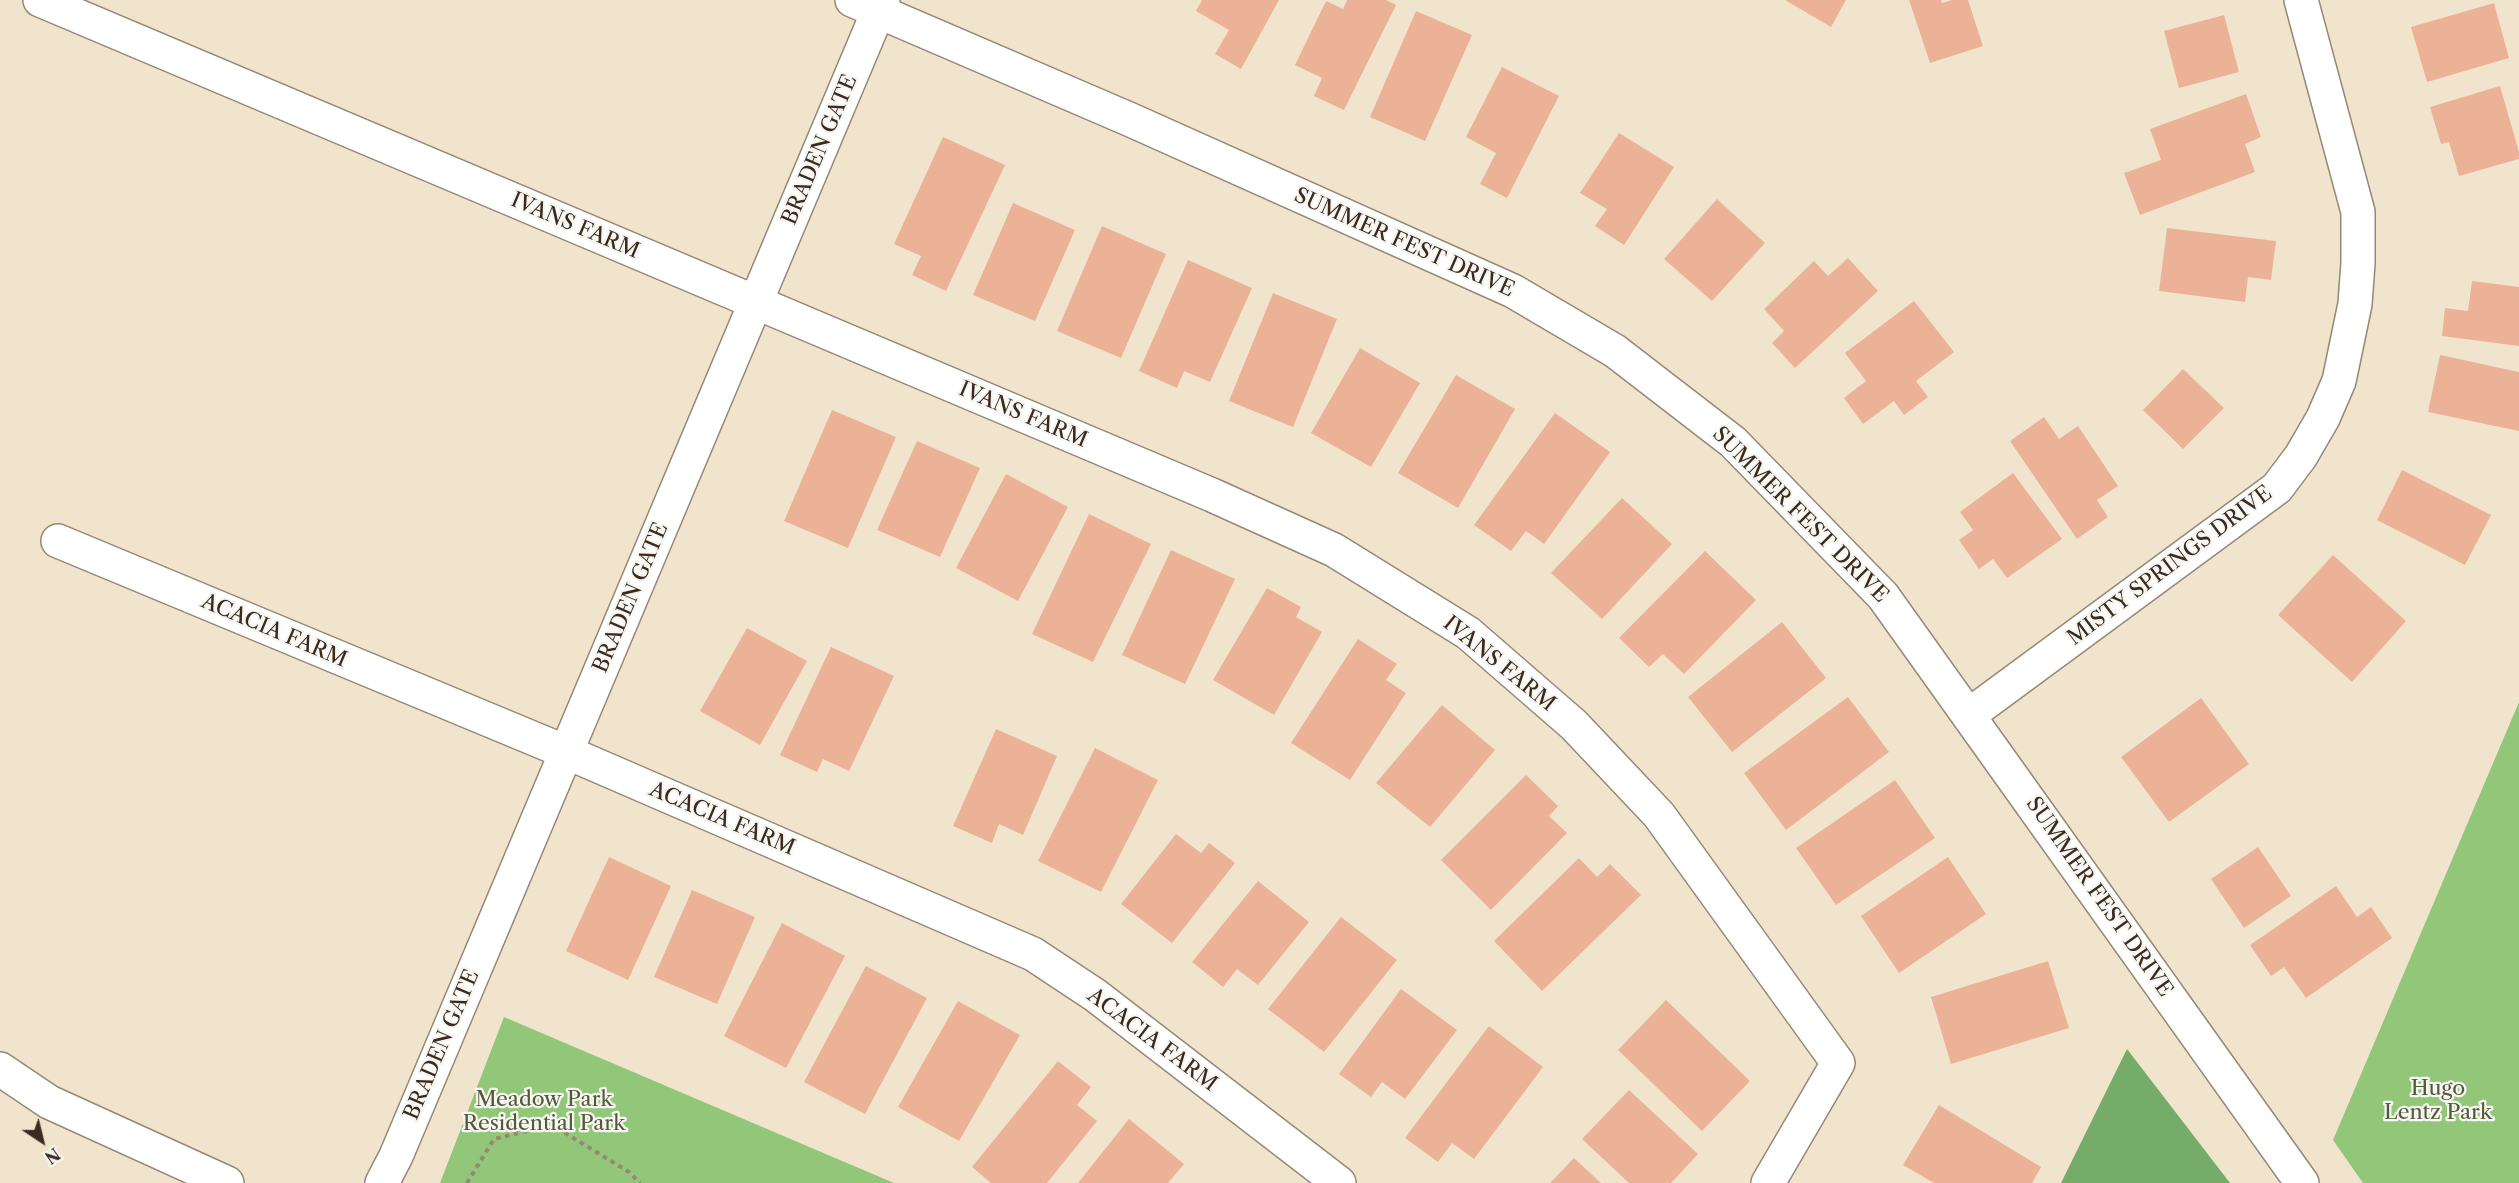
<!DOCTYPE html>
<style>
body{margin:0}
#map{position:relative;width:2519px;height:1183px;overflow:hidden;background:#f0e5cc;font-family:"Libre Caslon Text",serif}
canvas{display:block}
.north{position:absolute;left:12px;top:1111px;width:60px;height:60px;-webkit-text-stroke:4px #f6f6f2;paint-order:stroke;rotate:145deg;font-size:16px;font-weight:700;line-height:24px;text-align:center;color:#3b2a1e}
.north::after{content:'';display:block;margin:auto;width:21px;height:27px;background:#3b2a1e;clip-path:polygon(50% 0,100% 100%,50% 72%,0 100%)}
</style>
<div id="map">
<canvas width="2519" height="1183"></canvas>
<div class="north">N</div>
</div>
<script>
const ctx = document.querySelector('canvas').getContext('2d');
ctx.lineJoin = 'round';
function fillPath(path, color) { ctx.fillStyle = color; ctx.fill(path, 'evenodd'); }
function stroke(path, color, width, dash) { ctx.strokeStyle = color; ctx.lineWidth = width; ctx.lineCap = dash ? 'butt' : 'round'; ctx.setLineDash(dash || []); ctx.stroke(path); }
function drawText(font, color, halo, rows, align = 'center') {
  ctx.font = font + ' "Libre Caslon Text",serif'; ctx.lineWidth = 4.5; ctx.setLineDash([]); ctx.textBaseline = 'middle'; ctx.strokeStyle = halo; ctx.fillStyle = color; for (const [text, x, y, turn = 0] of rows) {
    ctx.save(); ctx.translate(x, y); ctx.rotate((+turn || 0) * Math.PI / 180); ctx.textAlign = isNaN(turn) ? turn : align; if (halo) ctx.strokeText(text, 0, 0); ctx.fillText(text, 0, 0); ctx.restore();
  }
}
fillPath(new Path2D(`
 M2519,702v481h-156l-30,-43z
 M504,1017l390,166h-454z`), '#92c779');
fillPath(new Path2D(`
 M2127,1049l103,134h-169z`), '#75ac69');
fillPath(new Path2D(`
 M1202,0h77l-38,69 -26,-15 14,-24 -33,-19z
 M1347,0h39l10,5 -52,105 -30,-14 8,-18 -27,-13 31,-64 17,8z
 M1785,0h61l-15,27z
 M1909,0h32l1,3 10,-3h16l15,46 -53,17z
 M2494,3l15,55 -82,24 -16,-55z
 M1416,11l56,24 -47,106 -55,-24z
 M2224,15l15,57 -60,16 -15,-57z
 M1502,67l57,29 -52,102 -27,-14 16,-31 -30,-16z
 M2500,86l19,66v7l-60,17 -10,-34 -8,2 -11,-37z
 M2246,94l15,43 -16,7 10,28 -115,43 -16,-42 37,-13 -11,-31z
 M1619,133l55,34 -50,78 -29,-19 12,-17 -27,-16z
 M943,137l62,28 -59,126 -34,-16 9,-19 -27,-12z
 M1717,199l48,44 -53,58 -48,-42z
 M1013,203l62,27 -40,91 -62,-26z
 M1102,226l64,28 -45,104 -64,-27z
 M2167,228l109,13 -5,39 -23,-3 -3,25 -86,-11z
 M1848,258l30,33 -83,77 -23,-25 12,-12 -20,-22 50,-48 14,15z
 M1188,260l64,28 -42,94 -26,-11 -7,17 -38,-17z
 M2472,281l47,6v59l-77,-10 3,-28 23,3z
 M1273,293l64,26 -44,108 -64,-26z
 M1914,301l40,51 -38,29 12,16 -24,18 -10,-14 -31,23 -19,-26 22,-17 -21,-28z
 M1360,348l60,35 -49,84 -60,-34z
 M2440,355l79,17v59l-91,-19z
 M2183,369l41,39 -41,41 -40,-39z
 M1456,375l59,34 -57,99 -60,-35z
 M832,410l64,27 -48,111 -64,-27z
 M1555,413l55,39 -66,92 -18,-13 -15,20 -37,-26z
 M2044,417l15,22 19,-13 40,60 -21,14 11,17 -31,22 -67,-98z
 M917,441l63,27 -40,89 -63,-27z
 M2402,470l89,45 -26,50 -88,-45z
 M2013,473l49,66 -55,39 -14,-19 -14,10 -20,-29 14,-10 -13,-18z
 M1006,474l62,33 -50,94 -62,-33z
 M1622,498l50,46 -70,75 -51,-46z
 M1089,514l62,30 -58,118 -61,-28z
 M1171,550l64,29 -50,105 -63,-29z
 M1705,551l51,49 -72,74 -21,-20 -14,13 -30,-29z
 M2333,555l73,66 -54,61 -74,-67z
 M1267,588l34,19 -5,10 26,15 -48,83 -61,-35z
 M1782,622l44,56 -94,74 -44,-55z
 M747,628l60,33 -47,84 -60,-34z
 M1358,639l39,25 -11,16 20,13 -56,87 -59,-37z
 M831,647l63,29 -45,95 -26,-12 -6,13 -37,-17z
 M1848,697l41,55 -103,78 -42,-57z
 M2201,698l48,66 -80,58 -48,-65z
 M1442,705l53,45 -65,77 -54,-44z
 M996,729l61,27 -34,79 -24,-11 -7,19 -39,-17z
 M1095,748l63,32 -57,112 -63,-31z
 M1526,775l32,31 -9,10 18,17 -76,77 -50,-50z
 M1895,780l40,58 -99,67 -40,-57z
 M1176,834l25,19 8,-10 26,20 -63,80 -51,-39z
 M2258,847l33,49 -47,32 -33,-49z
 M609,857l62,29 -43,94 -62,-29z
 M1948,857l38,57 -87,59 -38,-57z
 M1579,858l18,19 13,-13 31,31 -99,96 -48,-50z
 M1258,881l51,41 -51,63 -21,-16 -14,18 -31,-25z
 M2336,886l21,31 14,-10 21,31 -86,60 -22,-31 -13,9 -21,-31z
 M692,890l63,27 -38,87 -63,-27z
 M1341,917l56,43 -73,92 -56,-43z
 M782,923l63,33 -59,112 -62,-32z
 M2048,961l21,67 -118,36 -20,-67z
 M866,966l61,32 -62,116 -61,-32z
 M1401,989l56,41 -52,69 -23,-17 -11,15 -32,-23z
 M1666,1000l84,81 -48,50 -84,-81z
 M958,1001l62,34 -61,106 -61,-34z
 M1489,1026l54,41 -69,92 -22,-16 -14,19 -33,-24z
 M1058,1061l33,26 -14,18 20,16 -50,62h-56l-19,-16z
 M1629,1090l69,64 -27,29h-42l-47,-44z
 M1939,1105l102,62 -9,16h-98l-31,-18z
 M1129,1119l55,45 -16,19h-90z
 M1574,1158l27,25h-51z`), '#ecb297');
const minor = new Path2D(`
 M40,0l1172,495 122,55 134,83 106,92 85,90 179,248 -70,120
 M58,541l508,211 467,202 62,41 244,188
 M1969,715l308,-227 24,-32 22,-38 16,-37 16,-77 3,-41v-51l-57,-212
 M0,1069l49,33 178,81
 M382,1183l14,-27 487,-1156`);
const tertiary = new Path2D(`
 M852,0l279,120 382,171 102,60 118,91 150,154 419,587`);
stroke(minor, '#968875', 36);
stroke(tertiary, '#968875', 36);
stroke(new Path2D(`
 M467,1183l27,-44 58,-14 77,47 11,11`), '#968875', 4, [4.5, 4.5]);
stroke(minor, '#fff', 33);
stroke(tertiary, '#fff', 33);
drawText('21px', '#3b2a1e', '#f6f6f2', [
 ["BRADEN GATE",820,150,-67],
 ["IVANS FARM",575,226,23],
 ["SUMMER FEST DRIVE",1404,243,24],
 ["IVANS FARM",1023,415,23],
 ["SUMMER FEST DRIVE",1800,515,45],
 ["MISTY SPRINGS DRIVE",2170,566,-37],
 ["BRADEN GATE",631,598,-67],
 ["ACACIA FARM",274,631,23],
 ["IVANS FARM",1499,664,39],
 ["ACACIA FARM",722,819,23],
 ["SUMMER FEST DRIVE",2099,897,55],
 ["ACACIA FARM",1152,1040,37],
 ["BRADEN GATE",442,1045,-67]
]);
drawText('21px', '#555939', '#f6f6f2', [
 ["Hugo",2438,1089],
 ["Lentz Park",2438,1113],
 ["Meadow Park",544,1100],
 ["Residential Park",544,1124]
]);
</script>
